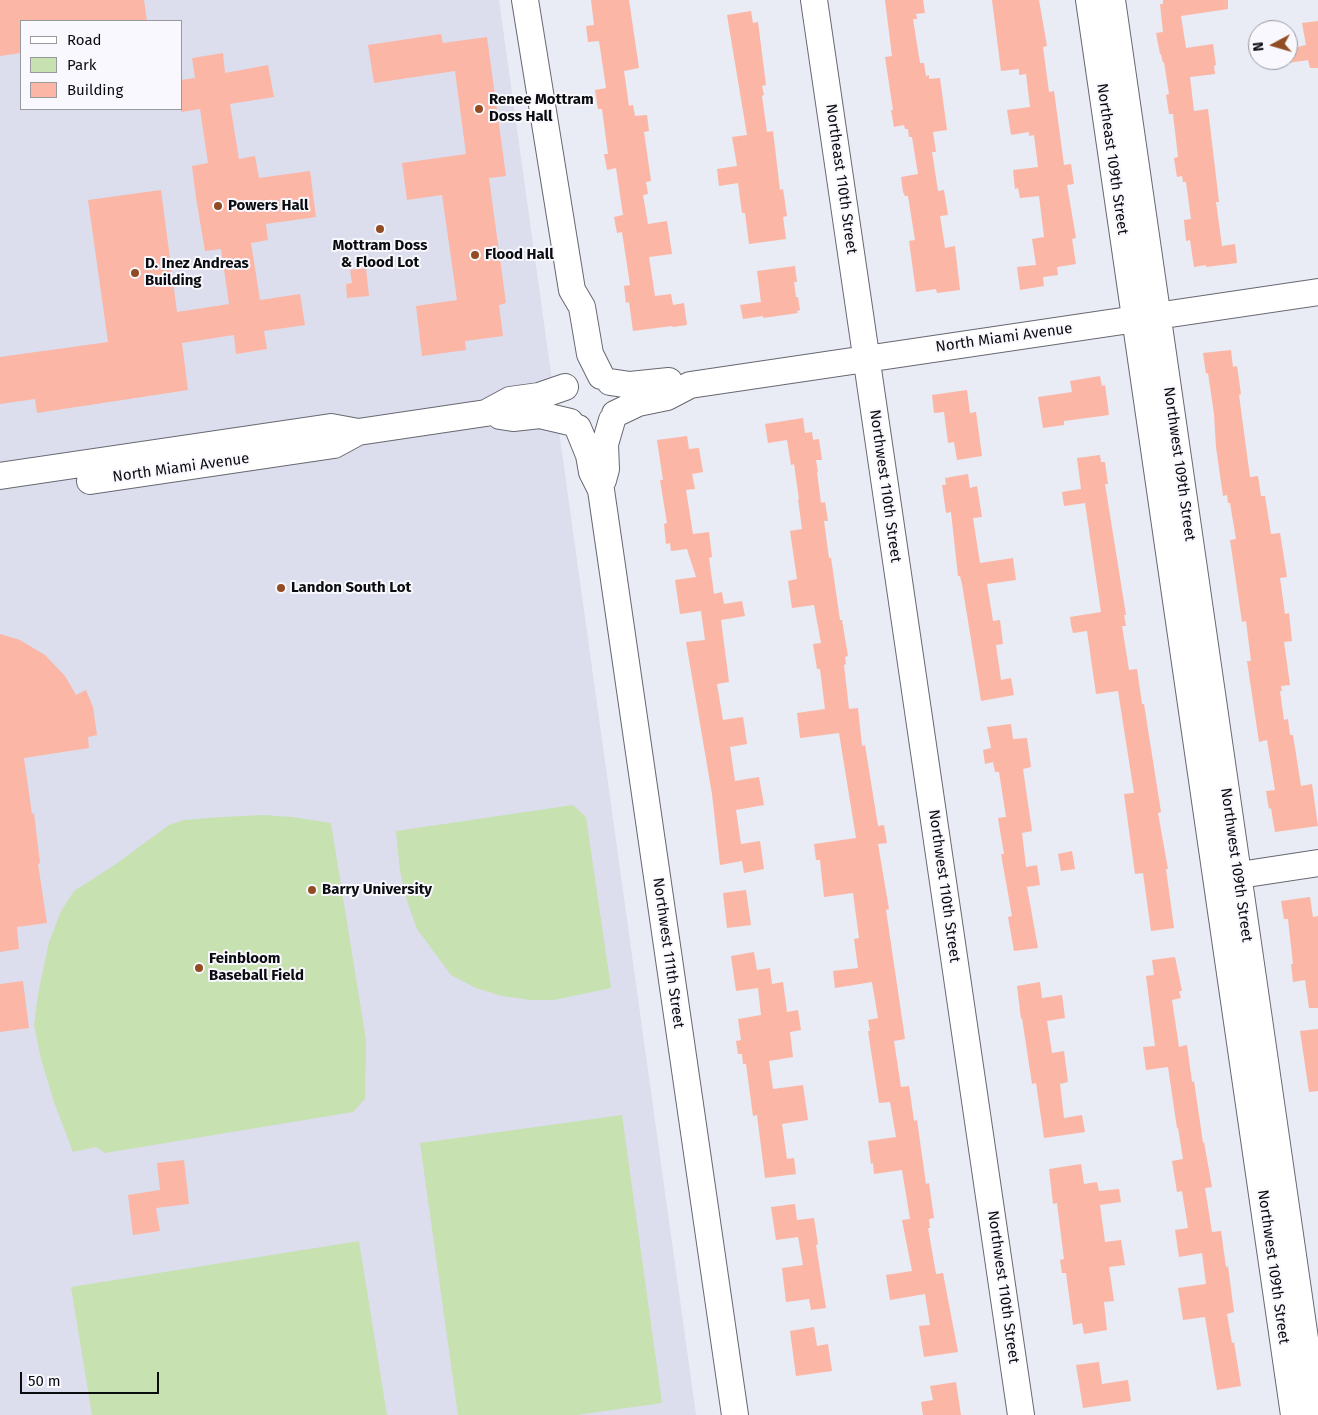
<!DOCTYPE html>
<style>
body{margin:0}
#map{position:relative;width:1318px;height:1415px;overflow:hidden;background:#e9ebf5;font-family:"Fira Sans",sans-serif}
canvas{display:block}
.legend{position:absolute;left:20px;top:20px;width:162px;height:90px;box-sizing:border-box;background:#f8f8fe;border:1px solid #999a9e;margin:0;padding:6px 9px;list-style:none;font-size:15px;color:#0b0c0f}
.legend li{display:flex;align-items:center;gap:10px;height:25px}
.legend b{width:25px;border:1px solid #999a9e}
.north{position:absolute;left:1248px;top:20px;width:50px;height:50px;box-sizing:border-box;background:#f8f8fe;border:1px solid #999a9e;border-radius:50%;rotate:264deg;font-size:14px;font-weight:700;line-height:20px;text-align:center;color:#0b0c0f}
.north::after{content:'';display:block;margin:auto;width:18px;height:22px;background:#924c23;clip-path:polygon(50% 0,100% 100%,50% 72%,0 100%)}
.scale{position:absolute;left:20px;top:1372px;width:139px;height:22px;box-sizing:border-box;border:2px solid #0b0c0f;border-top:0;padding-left:6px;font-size:15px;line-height:18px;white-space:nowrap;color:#0b0c0f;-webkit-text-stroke:4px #f8f8fe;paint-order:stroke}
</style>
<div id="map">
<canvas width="1318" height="1415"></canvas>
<ul class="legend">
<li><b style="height:6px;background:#fff"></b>Road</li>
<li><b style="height:14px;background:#c7e1b1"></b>Park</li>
<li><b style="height:14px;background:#fbb6a5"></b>Building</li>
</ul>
<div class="north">N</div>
<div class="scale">50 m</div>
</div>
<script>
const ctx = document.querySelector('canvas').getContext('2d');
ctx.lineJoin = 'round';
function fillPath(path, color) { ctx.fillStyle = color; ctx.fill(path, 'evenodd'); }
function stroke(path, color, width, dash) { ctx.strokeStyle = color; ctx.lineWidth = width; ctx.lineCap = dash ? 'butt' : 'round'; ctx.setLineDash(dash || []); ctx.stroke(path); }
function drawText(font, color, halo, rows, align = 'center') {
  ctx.font = font + ' "Fira Sans",sans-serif'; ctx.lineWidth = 4; ctx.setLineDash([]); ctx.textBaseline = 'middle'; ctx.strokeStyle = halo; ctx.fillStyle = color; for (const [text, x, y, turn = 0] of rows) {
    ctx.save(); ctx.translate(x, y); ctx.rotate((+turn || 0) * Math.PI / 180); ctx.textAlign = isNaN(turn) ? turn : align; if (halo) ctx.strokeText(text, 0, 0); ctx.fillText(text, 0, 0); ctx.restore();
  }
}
fillPath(new Path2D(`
 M0,0h499l197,1415h-696zM21,21h160v88h-160z`), '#dcdeee');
fillPath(new Path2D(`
 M573,805l13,12 25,171 -57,12h-23l-29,-4 -26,-8 -25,-13 -34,-46 -10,-28 -7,-30 -4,-40z
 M264,815l28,2 39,6 35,217 -1,59 -12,13 -248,41 -9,-6 -23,5 -19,-50 -13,-43 -7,-34 4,-31 11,-52 12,-31 13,-20 42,-27 53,-39 15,-5 38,-3z
 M622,1115l40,288 -85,12h-119l-38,-272z
 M359,1241l28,174h-295l-21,-128z`), '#c7e1b1');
fillPath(new Path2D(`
 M0,0h144l3,21h-126v32l-21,3z
 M591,0h38l10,68 -15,3 5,35 4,-1 2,11 12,-1 2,16 -5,1 7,49 -5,1 2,12 -5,1 5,29 19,-3 5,33 -23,3 6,39 16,-2 2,11 11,-2 3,22 -14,2 -1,-1 -39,5 -4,-29 -3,1 -2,-17 6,-1 -8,-53 -5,1 -3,-16 9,-2 -7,-47 -9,2 -3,-16h4l-6,-45h-4l-3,-19 11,-2 -7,-47 -11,1 -2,-16 8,-1z
 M885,0h38l2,13 -9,1 1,5h-4l7,44h4l2,13 3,-1v4l11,-1 7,52 -14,2 3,20h-4l6,39 6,-1 4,25 -8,1 5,32 10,-2 5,44 -23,3 -1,-4 -20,3 -7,-51 6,-1 -7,-44h-3l-2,-4 -2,-15 17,-3 -6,-37h-3l-1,-8h-3l-1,-4 -10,2 -3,-17h2l-8,-53 7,-1z
 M992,0h47l8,46 -4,1 6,45 5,-1 10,74 7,-1 3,20 -7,1 9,53 -4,1 4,25 -19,3 1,8 -15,2 1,9 -24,4 -3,-23 19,-2 -4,-26 12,-2 -5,-41 -19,2 -2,-10 -3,1 -2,-19 25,-3 -4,-32 -5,1v-4l-18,3 -4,-25 23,-3 -4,-33 -7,1v-6l-18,2z
 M1163,0h65v9l-47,7 5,32 27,-4 3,21 -2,1 1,8 -25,3 4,34 14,-2 11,93h-3l6,44 13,-2 2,19 -31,4v-2l-12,2 -4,-27 -4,1 -2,-21 7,-1 -5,-37h-3l-1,-6 -5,1 -3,-19 4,-1 -5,-43h-4l-3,-19 3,-1 -5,-32 -1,1 -2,-9h-1l-4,-21 7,-1 -3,-28h3z
 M751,11l2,12 5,-1 8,63 -4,1 2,9 -2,1 5,36 6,-1 7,59 3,-1 4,27 -4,1 3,22 -37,5 -4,-31h-3l-4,-30 -19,3 -2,-17 20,-3 -5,-29 15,-2 -20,-120z
 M1318,21v47h-8l-2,-8 -20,3v-14l18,-4 -4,-22z
 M441,34l2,9 44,-6 19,139 -17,2 17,125 -7,2 4,31 -38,5 1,9 -44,6 -6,-50 41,-6 -15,-105 -35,5 -5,-37 64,-9 -11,-83 -81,12 -6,-38z
 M223,53l2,20 43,-8 6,32 -44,7 9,55 16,-3 4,22 51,-7 6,46 -50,7 2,16 -17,3 9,57 40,-6 5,31 -41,6 3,18 -31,5 -2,-19 -52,8 6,47 -151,23 -2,-14 -35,5v-47l108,-15 -20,-142 73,-10 16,122 52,-8 -8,-55 -16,2 -9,-53 -4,-32 16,-3 -8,-54 -19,3v-32l14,-2 -3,-20z
 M795,266l2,16h-3l2,15h2l2,13 -3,1 1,2 -35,5v-2l-20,3 -3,-14 21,-3 -4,-31z
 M366,268l3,28 -22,2 -1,-14 6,-1 -2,-13z
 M1231,350l2,17 4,-1 4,28 -2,1 11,82 8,-1 3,20h4l6,38 9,-1 7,44 -7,1 5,36 4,-1 3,28 -8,1 6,43 -9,1 1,5h-2l4,29 4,-1 2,16h3l8,51 11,-2 6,42 -43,6 -4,-24 -2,1 -3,-18 9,-1 -8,-50 -8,2 -12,-81h4l-5,-40 -4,1 -12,-82 6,-1 -6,-36h-2l-1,-8 -4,1 -7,-49 -2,-33 -6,-41 -2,1 -3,-21z
 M1100,376l2,10 3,-1 4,30 -45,6v4l-21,3 -5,-31 34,-5 -2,-11z
 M967,390l3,23 6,-1 6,44 -25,4 -3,-18 -6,1 -4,-31 -10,1 -2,-18z
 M803,418l2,15 7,-1 1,8 6,-1 3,21h-6l2,12h-1l4,31 4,-1 3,19h-4l5,37h2l9,62h2l6,36 -3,1 1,7 -2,1 5,44 9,-1 4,38 3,-1 13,81 6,-1 3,18 -9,1 11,65 -3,1 19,129 -11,2 7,46 8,-1 5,35 3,-1 9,64 3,-1 5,35 -5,1 1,9h-2l8,46 7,-1 15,79 -34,5 -5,-31 11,-1 -5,-31 -35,6 -4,-25 26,-4 -10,-51 8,-1 -8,-49 -28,4 -1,-11 -2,1 -3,-23 28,-4 -6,-35 -11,1 -11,-72h2l-2,-11 10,-2 -6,-36 -37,6 -2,-17 25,-3 -4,-29 5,-1 -6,-45 -29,4 -4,-37h-4l-2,-16 42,-6 -17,-105 -39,5 -3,-25 28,-4 -5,-40h-3l-4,-25 8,-1 -7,-38 -22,3 -4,-27 9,-2 -7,-48 12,-2 -4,-30h1l-5,-35 -3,1 -4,-25 -19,3 -3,-19z
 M687,436l2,13 10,-1 4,24 -11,2 3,15 -9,1 7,44 16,-2 3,25 -3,1 5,36 8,-2 2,12 18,-3 3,15 -24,4 8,62 -12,2 6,36 20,-3 4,27 -17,3 5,34 24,-4 5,28 -28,5 5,34 19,-3 4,28 -20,4 -2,-12 -22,4 -8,-71 -26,-152 19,-2 -4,-29 -21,3 -5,-34 21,-3 -9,-28 -16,2 -1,-8 -4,1 -2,-20 3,-1 -7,-43h3l-6,-40z
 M1100,455l1,7h4l3,22h-3l21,131h-2l2,11h-4l7,44 8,-1 5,35h2l17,108 -3,1 10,56h-2l8,59 -23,3 -8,-58 -8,1 -11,-80 10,-1 -16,-102 -22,3 -9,-63 -14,2 -2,-8 -1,-8 31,-5 -16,-109 -21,3 -2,-14 19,-3 -4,-31z
 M968,474l2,14 7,-2 5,31 -9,1 7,45 33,-5 3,22 -29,4 6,37 7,-1 3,24 -7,1 5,35 10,-2 3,17 -33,6 -19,-117 -2,-8h-2l-7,-64 -5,1 -4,-28h4l-1,-7z
 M0,634l20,6 25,15 20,21 11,19 10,-5 7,17 4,28 -9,2 1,11 -65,10 8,56 2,-1 6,50 -2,1 9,59 -30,4 2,22 -19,3z
 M1011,724l2,15 14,-1 4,29 -8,2 9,62 -10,2 4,34 11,-2 3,20 -13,2 11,61 -24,3 -6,-34 4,-1 -11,-62h3l-6,-36 8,-1 -7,-45h-4l-2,-10 -8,2 -2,-14 8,-2 -4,-21z
 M1072,851l3,18 -14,2 -3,-17z
 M746,890l5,35 -24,3 -4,-35z
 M1310,897l3,20 5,-1v92h-9l-4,-28 -12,2 -2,-18h2l-5,-45h-4l-3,-18z
 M754,952l3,18 13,-2 2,16 11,-2 4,30 11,-2 3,20 -11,2 3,25 -24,4 4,28 30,-4 5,35 -26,4 5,35 7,-1 2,16 -31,4 -8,-63 -4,1 -7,-52h-3l-1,-10h-4l-2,-13 5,-1 -3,-21 23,-4 -3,-27 -22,3 -5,-35z
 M1175,957l7,34h-3l2,7 -9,2 7,47 8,-2 5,37 2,-1 9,62 1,-1 8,45 -7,1 7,44 9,-1 5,36 2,-1 6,46 -7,2 5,29 2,-1 7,44 -24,4 -12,-73 -22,3 -5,-32 28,-4 -4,-31 -23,4 -4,-27 13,-2 -6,-37 -5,1 -5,-31 11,-2 -5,-31h-1l-9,-61 -22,3 -3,-23 12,-1 -9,-70 8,-1 -2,-15z
 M23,981l6,47 -29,4v-48z
 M1040,982l2,16 20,-3 3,23 -18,3 5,32 12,-2 4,31 -8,2 4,34 18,-3 3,17 -41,6 -8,-55 -4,1 -10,-66 -1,1 -4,-33z
 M1318,1029v62l-9,1 -9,-61z
 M184,1160l5,44 -33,4 4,23 -27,4 -5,-40 32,-5 -3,-27z
 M1081,1164l3,20 13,-2 2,9 20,-2 2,13 -21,3 5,37 16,-2 4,25 -16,2 5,34 -10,1 3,28 -23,4 -2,-11 -9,2 -7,-52h-4l-2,-13 4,-1 -7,-56 -4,1 -4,-35z
 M795,1204l2,16 17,-2 4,26 -2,1 10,63 -15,2 -2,-11 -23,3 -4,-34 21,-3 -5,-28 -22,3 -5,-33z
 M814,1327l3,19 11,-2 4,27 -36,5 -6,-45z
 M1099,1362l3,22 26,-4 3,21 -48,7 -7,-43z
 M956,1382l5,33h-38l-2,-13 12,-2 -3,-14z`), '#fbb6a5');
const minor = new Path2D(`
 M525,0l47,290 10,17 8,47 11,22
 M814,0l207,1415
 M1089,0l205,1415
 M1112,0l204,1415
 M610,382l20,3 39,-4
 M615,414l23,-11 29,-6 23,-12 628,-93
 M500,416l13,2 27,-3 30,7
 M578,428l11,27 3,17 9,18 134,925
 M0,476l331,-49 27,5 128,-19 24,-13 29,-4 26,-9
 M603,480l3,-11 -1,-25 7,-24
 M90,481l244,-36 24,-13
 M1220,878l98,-15`);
stroke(minor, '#676871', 28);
stroke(minor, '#fff', 26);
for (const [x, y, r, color] of [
 [479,109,5,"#924c23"],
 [218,206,5,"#924c23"],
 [380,229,5,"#924c23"],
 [475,255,5,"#924c23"],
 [135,273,5,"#924c23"],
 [281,588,5,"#924c23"],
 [312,890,5,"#924c23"],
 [199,968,5,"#924c23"]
]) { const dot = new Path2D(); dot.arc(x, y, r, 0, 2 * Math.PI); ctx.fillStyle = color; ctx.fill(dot); stroke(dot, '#f8f8fe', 2); }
drawText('bold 15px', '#0b0c0f', '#f8f8fe', [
 ["Renee Mottram",489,100],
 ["Doss Hall",489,117],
 ["Powers Hall",228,206],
 ["Mottram Doss",380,246,"center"],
 ["& Flood Lot",380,263,"center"],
 ["Flood Hall",485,255],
 ["D. Inez Andreas",145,264],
 ["Building",145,281],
 ["Landon South Lot",291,588],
 ["Barry University",322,890],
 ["Feinbloom",209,959],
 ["Baseball Field",209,976]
], 'left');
drawText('15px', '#0b0c0f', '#f8f8fe', [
 ["Northeast 109th Street",1112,159,82],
 ["Northeast 110th Street",841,179,82],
 ["North Miami Avenue",1004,338,-8],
 ["Northwest 109th Street",1179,464,82],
 ["North Miami Avenue",181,468,-8],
 ["Northwest 110th Street",885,486,82],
 ["Northwest 109th Street",1236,865,82],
 ["Northwest 110th Street",944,886,82],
 ["Northwest 111th Street",668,953,82],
 ["Northwest 109th Street",1273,1267,82],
 ["Northwest 110th Street",1003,1287,82]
]);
</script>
